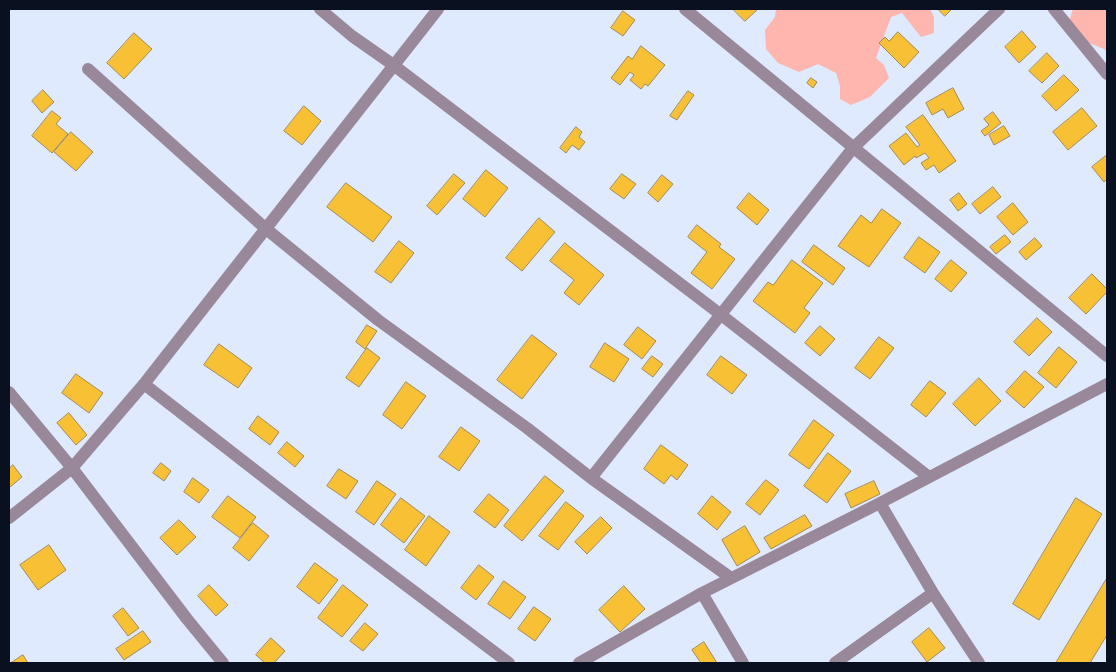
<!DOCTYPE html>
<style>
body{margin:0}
#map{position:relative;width:1116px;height:672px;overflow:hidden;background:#e0eafe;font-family:Quicksand,sans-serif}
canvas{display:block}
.frame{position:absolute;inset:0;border:10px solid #091020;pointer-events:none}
</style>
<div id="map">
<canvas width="1116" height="672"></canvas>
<div class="frame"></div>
</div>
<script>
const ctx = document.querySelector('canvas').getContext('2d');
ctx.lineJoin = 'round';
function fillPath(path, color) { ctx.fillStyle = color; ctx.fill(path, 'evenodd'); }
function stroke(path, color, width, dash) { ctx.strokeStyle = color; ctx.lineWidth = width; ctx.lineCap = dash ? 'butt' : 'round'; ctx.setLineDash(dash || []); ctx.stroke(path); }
fillPath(new Path2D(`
 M776,9h154l4,8v16l-13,4 -19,-24 -11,4 -15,41 8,7 5,13 -19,19 -19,8 -11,-6v-13l-4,-13 -18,-9 -19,8 -21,-9 -12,-14 -1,-19 10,-13z
 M1073,9h34v43l-3,-3 -25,-10 -10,-17z`), '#feb6ae');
const building = new Path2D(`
 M733,9h25l-13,12z
 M938,9h14l-7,7z
 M623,11l12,9 -12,16 -12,-8z
 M1022,31l14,16 -17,16 -14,-16z
 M898,32l21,20 -15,16 -25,-25 6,-6 4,4z
 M134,33l18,16 -28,30 -17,-16z
 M641,46l24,19 -17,21 -3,-2 -4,5 -11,-9 4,-5 -4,-3 -10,13 -9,-7 17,-22 4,3z
 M1047,53l12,13 -17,17 -13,-12z
 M1064,75l15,15 -23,21 -14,-15z
 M811,78l6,4 -4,6 -6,-5z
 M953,88l11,21 -16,9 -5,-9 -11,6 -6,-12z
 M43,90l11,12 -12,11 -10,-12z
 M688,91l6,4 -17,25 -7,-4z
 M304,106l17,15 -19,24 -18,-14z
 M1082,108l15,18 -29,24 -15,-18z
 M52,111l9,7 -5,6 12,10 -16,19 -20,-17z
 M993,112l8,11 -16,13 -4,-5 8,-6 -5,-6z
 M923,115l33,46 -17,12 -5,-8 -8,5 -5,-7 8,-5 -4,-5 -9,5 -1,-2 -11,9 -15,-19 17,-13 11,14 3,-2 -14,-18z
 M1004,126l6,10 -16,9 -5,-10z
 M576,127l6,5 -3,5 6,5 -6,8 -7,-5 -6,8 -6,-5z
 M71,132l22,20 -17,19 -22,-19z
 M1107,155v24l-3,3 -12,-15z
 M486,170l22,18 -23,29 -22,-18z
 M454,174l11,9 -28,32 -10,-9z
 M622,174l14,10 -12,15 -14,-10z
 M662,175l11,9 -15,18 -10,-9z
 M346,183l46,34 -19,25 -46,-35z
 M993,187l8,10 -21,17 -8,-10z
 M749,193l20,17 -12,15 -20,-17z
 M959,193l8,11 -9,7 -8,-11z
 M1013,203l15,19 -15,13 -16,-18z
 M882,209l19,14 -32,44 -31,-21 23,-31 10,8z
 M539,218l16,14 -33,39 -16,-13z
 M697,225l24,19 -2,3 16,12 -23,30 -21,-16 16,-21 -19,-15z
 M1005,235l6,7 -15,12 -6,-7z
 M919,237l21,15 -15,21 -21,-15z
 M1035,238l7,8 -16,14 -7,-8z
 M399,241l15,12 -23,30 -16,-11z
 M565,243l39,32 -25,30 -15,-12 10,-13 -24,-19z
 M814,245l31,23 -12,17 -31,-23z
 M792,260l31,23 -19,25 6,5 -15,20 -42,-32 15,-19 5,3z
 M951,260l16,13 -16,19 -16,-13z
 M1092,274l15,15v3l-21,22 -17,-16z
 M1037,318l15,14 -23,24 -15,-14z
 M367,325l10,6 -12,18 -9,-7z
 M820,326l15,13 -15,17 -15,-13z
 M638,327l18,14 -14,18 -18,-14z
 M532,335l25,19 -35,45 -25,-19z
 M879,337l15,11 -24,31 -15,-11z
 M605,343l24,16 -15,23 -24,-15z
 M219,344l33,24 -14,20 -34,-23z
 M1059,347l18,15 -21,26 -18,-15z
 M367,348l13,10 -21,29 -13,-9z
 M652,356l11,8 -10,13 -11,-8z
 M721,356l26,19 -15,19 -25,-19z
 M1025,371l19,16 -20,21 -18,-16z
 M76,374l27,19 -14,20 -27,-20z
 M979,378l22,23 -26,25 -22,-22z
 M930,381l16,12 -20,24 -15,-12z
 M406,382l20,14 -24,33 -19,-14z
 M69,413l18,22 -11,10 -19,-22z
 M258,416l21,16 -9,13 -21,-16z
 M814,420l20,15 -25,34 -20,-14z
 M461,427l19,14 -21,30 -20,-14z
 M287,442l17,14 -9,11 -17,-14z
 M661,445l27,20 -11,15 -6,-5 -7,9 -20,-15z
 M828,453l23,18 -24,32 -23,-17z
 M161,463l10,8 -7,10 -11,-8z
 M13,465l9,12 -13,11v-19z
 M339,469l19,12 -12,18 -19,-13z
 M545,476l19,15 -42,50 -18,-15z
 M193,478l16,12 -10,13 -15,-11z
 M766,480l13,10 -19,25 -14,-11z
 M377,481l19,13 -22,31 -18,-13z
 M874,481l6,13 -29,14 -6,-14z
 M489,494l20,16 -14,18 -21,-16z
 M228,496l28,21 -16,21 -28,-21z
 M712,496l19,16 -14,18 -19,-16z
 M401,498l24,18 -21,27 -23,-18z
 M1076,498l26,16 -63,106 -26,-16z
 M566,502l18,14 -26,34 -19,-14z
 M805,515l7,11 -41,23 -7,-11z
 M429,516l21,16 -24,34 -21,-16z
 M601,517l11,11 -25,26 -12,-12z
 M179,520l17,17 -19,18 -17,-17z
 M253,523l16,13 -20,25 -16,-13z
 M745,526l15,26 -23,14 -15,-26z
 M49,545l17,25 -28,20 -18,-25z
 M315,563l23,17 -19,24 -22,-17z
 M479,565l15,12 -18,23 -15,-12z
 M1107,578v57l-17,28h-34z
 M504,581l22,16 -16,22 -22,-15z
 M209,585l19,20 -12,11 -18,-20z
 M343,585l25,20 -26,32 -24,-19z
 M624,586l21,23 -25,23 -21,-22z
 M534,607l17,12 -16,22 -17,-12z
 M123,608l16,20 -11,8 -15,-20z
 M365,623l13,11 -15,17 -13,-10z
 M929,628l16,20 -18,14 -15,-20z
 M143,631l8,11 -27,18 -8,-11z
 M271,638l14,13 -11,12h-9l-9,-8z
 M704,642l13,21h-16l-9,-13z
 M23,655l5,8h-17z`);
fillPath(building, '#f7c035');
stroke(building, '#a18a59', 1);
stroke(new Path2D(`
 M320,9l32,27 40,28 328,250 209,163
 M685,9l422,347
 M1054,9l53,65
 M88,69l177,159 113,92 149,108 64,50 140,100
 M144,384l166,129 199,150
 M9,392l63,76 115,151 36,44
 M591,478l262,-330 146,-139
 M880,503l53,90 46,70
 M9,518l63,-50 72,-84 294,-375
 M702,593l41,70
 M579,663l123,-70 178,-90 227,-119
 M835,663l98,-70`), '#989', 12);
</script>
